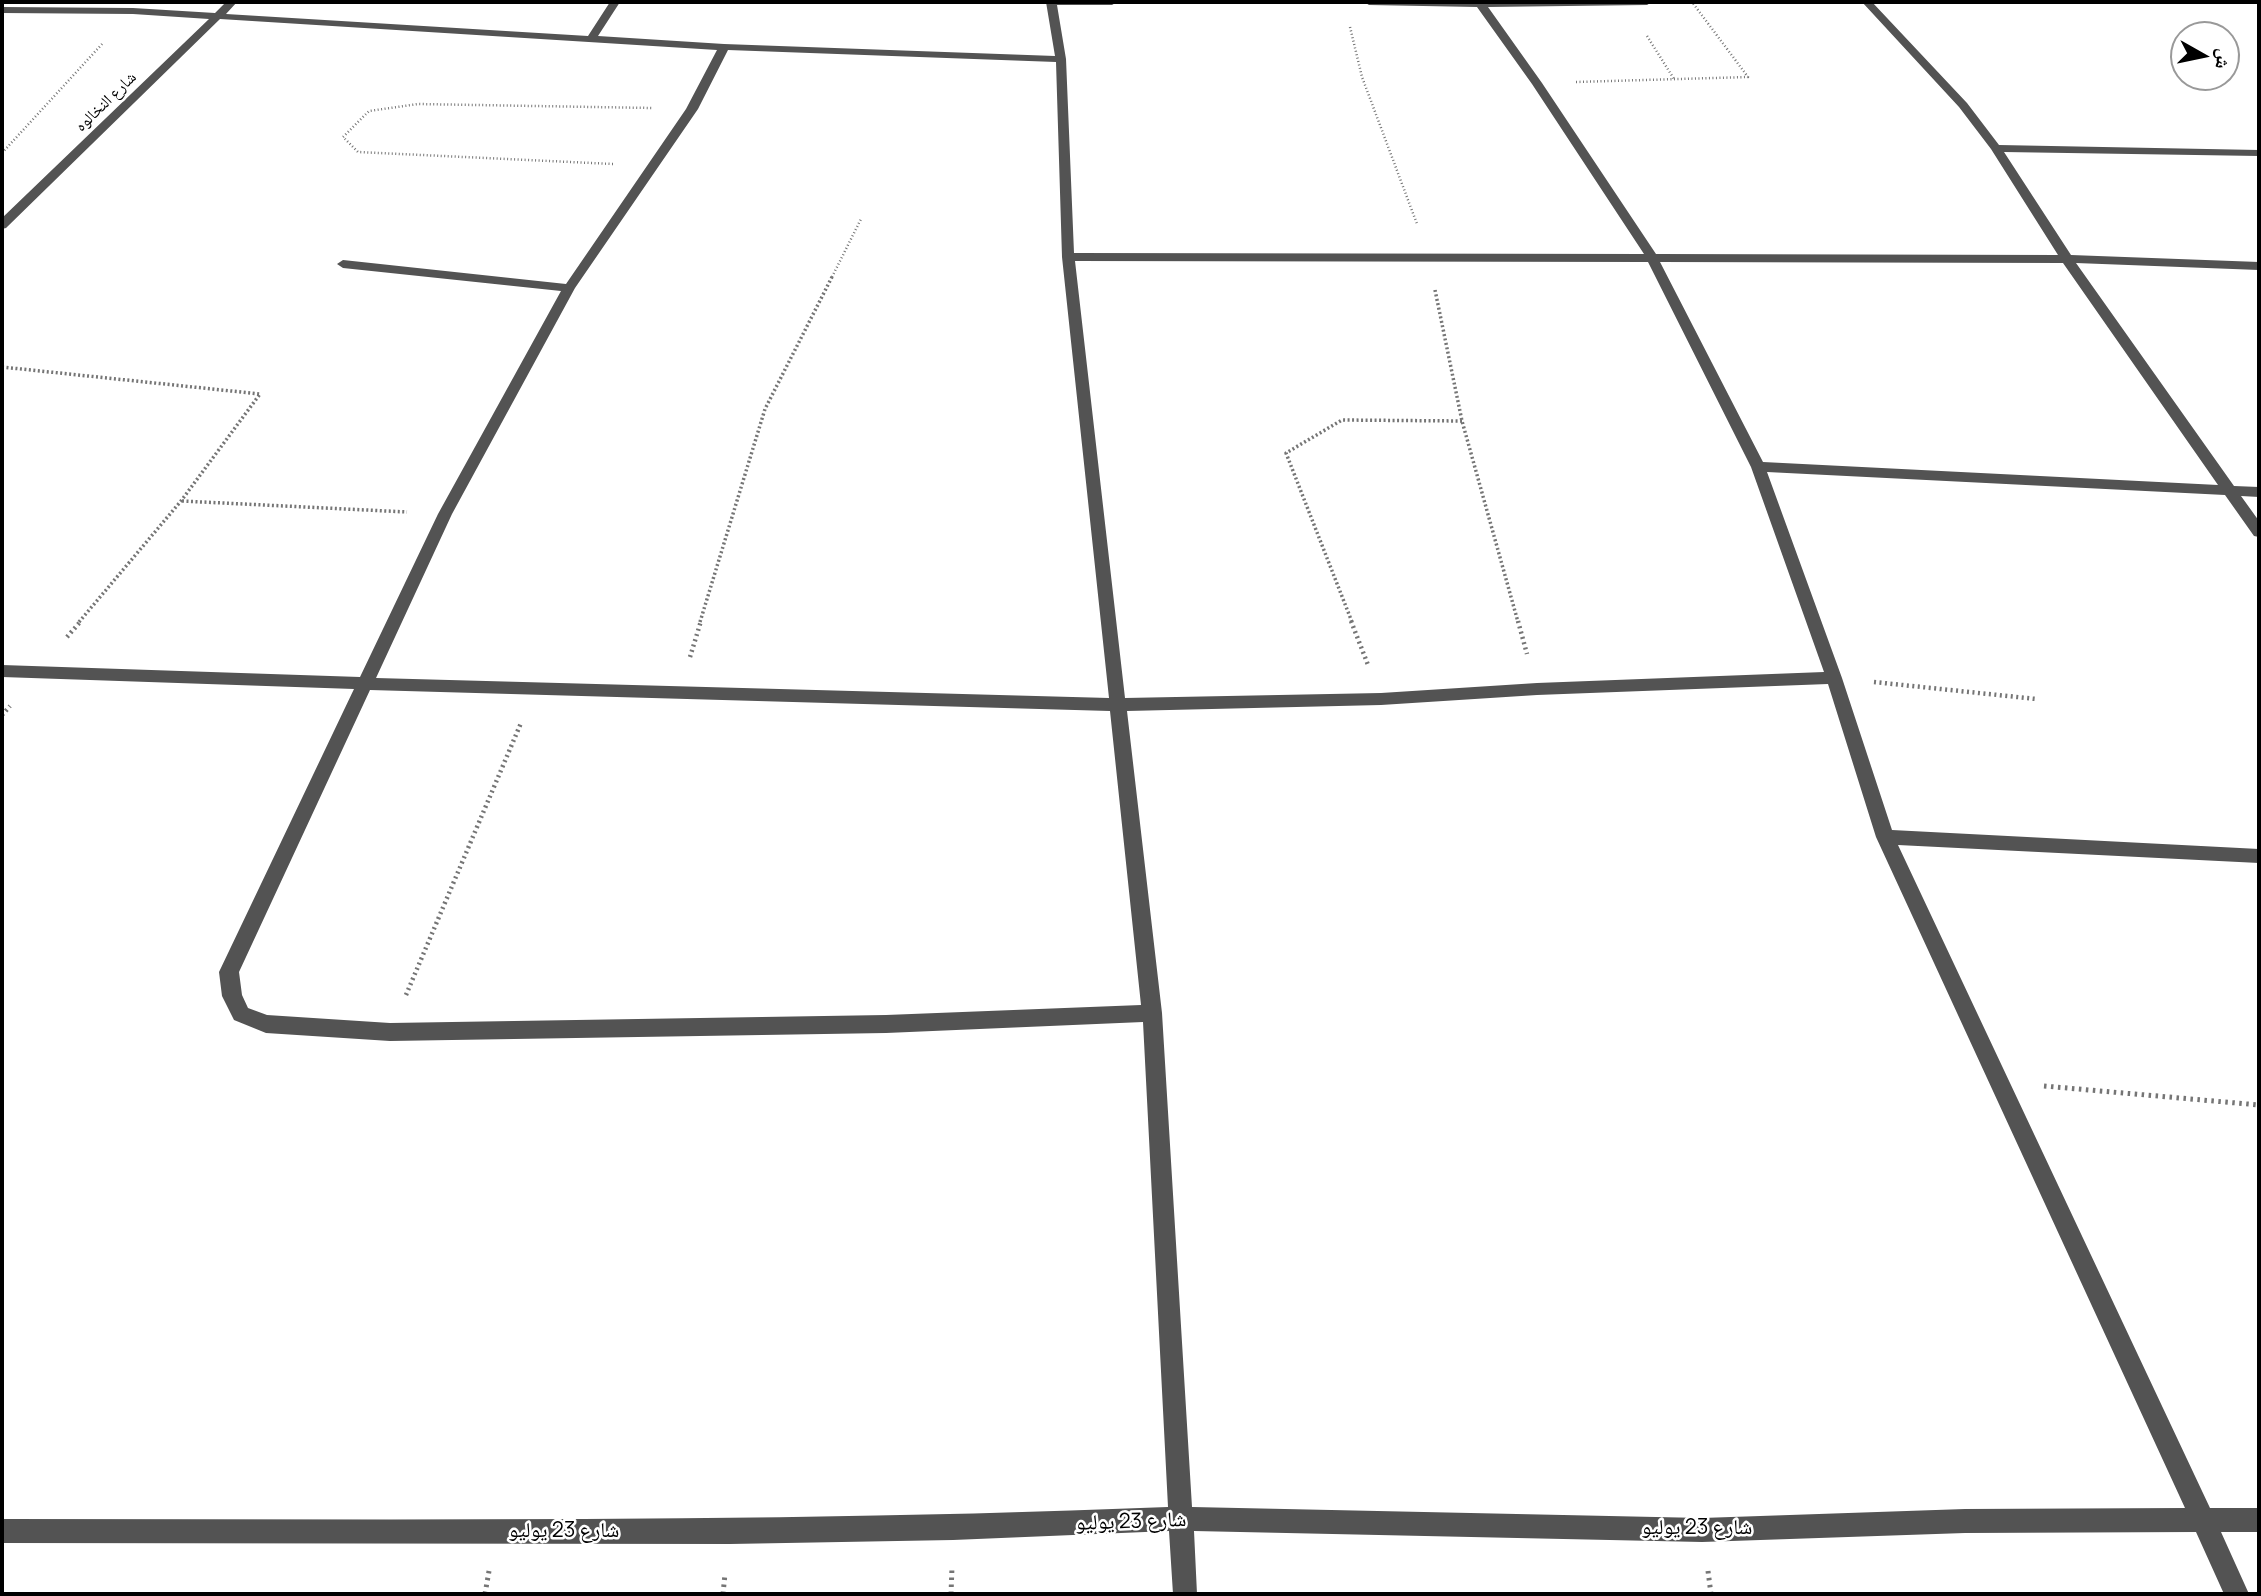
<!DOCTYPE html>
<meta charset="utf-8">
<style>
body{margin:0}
#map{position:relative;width:2261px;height:1596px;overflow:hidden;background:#fff;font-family:Manrope,"Noto Naskh Arabic",sans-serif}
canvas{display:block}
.frame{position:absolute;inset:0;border:4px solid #000;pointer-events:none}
.north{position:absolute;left:2170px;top:21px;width:70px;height:70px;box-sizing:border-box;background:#fff;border:2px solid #999;border-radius:50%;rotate:99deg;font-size:19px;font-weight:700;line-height:28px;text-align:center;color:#000}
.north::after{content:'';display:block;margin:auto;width:24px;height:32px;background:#000;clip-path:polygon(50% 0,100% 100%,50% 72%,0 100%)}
</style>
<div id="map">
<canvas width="2261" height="1596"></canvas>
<div class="frame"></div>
<div class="north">ش</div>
</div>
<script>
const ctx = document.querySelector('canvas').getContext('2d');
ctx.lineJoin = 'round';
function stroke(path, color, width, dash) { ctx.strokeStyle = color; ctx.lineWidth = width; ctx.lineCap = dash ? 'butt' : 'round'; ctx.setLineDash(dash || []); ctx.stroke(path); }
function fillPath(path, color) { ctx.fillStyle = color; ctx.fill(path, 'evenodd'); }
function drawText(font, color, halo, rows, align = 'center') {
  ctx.font = font + ' Manrope,"Noto Naskh Arabic",sans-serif'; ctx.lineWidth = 5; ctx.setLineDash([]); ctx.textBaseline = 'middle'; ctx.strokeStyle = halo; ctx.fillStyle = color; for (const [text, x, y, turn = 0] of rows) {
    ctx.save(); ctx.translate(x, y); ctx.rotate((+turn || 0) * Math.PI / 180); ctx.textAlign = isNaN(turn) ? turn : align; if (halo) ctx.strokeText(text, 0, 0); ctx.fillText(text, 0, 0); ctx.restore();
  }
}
stroke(new Path2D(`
 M1350,27l12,50 55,147
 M1647,36l27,43
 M1576,82l172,-5 -56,-75
 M2,153l101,-110
 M613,164l-255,-12 -15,-15 26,-26 49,-7 234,4
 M832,277l29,-58`), '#757575', 2.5, [1, 2.5]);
stroke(new Path2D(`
 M1435,290l27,131 56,201
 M2,367l258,27
 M182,501l225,11
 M79,622l102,-121 79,-107
 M700,622l65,-213 68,-134
 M1352,622l-66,-169 56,-33 120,1`), '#757575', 3.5, [2, 2.5]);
stroke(new Path2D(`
 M1351,621l17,44
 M1518,621l9,33
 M67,637l14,-16
 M690,657l11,-36
 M1874,682l162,17
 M2,715l8,-9
 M406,995l115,-272`), '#757575', 4.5, [2, 3.5]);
stroke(new Path2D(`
 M2044,1086l215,19
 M1708,1571l3,23
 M485,1594l4,-23
 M723,1594l2,-20
 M951,1594l1,-27`), '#757575', 5, [2.5, 4.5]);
fillPath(new Path2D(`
 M226,2h11l-11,12 362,22 22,-34h10l-22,34 126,8 331,12 -9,-54h71l-5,3h-55l9,54 8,194 570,1 -112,-170 -55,-77 -108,-2 -5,-3h288l-5,3 -159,2 54,76 114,171 402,1 -67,-106 -32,-42 -97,-105h10l95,101 32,42 260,5v6l-255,-4 67,103 188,7v8l-183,-7 158,223 25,1v10l-18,-1 18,25v16l-5,-1 -29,-41 -458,-23 75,206 50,152 367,19v14l-361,-18 312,663h49v24h-38l28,62h-25l-28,-62 -231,1 -263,9 -508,-11 3,63h-24l-4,-63 -216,9 -223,4 -728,-1v-24c389,0 777,4 1166,-12l-25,-485 -257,11 -496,8 -124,-8 -32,-13 -12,-24 -3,-24 135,-283 -352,-12v-12l358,12 78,-163 123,-223 -218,-23 -6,-4 6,-4 223,24 120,-175 31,-59 -497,-31 -214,209 -4,1v-11l207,-199 -76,-5 -131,-1v-6l131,1 82,5zM728,50l328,12 6,195 47,441 -733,-20 76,-164 123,-226 123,-179zM1075,261l573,1 103,205 73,205 -287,11 -156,10 -256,5zM1660,262l403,1 155,222 -455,-23zM1828,684l48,153 309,671 -220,1 -263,9 -510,-11 -30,-494 -35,-302 254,-6 156,-10zM370,690l740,21 31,294 -255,10 -496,8 -123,-8 -19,-7 -6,-13 -3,-23z`), '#535353');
drawText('16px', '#000', '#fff', [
 ["شارع النخالوه",106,102,-44]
]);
drawText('21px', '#000', '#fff', [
 ["شارع 23 يوليو",1131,1522,-2],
 ["شارع 23 يوليو",1697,1528],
 ["شارع 23 يوليو",564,1531]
]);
</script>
